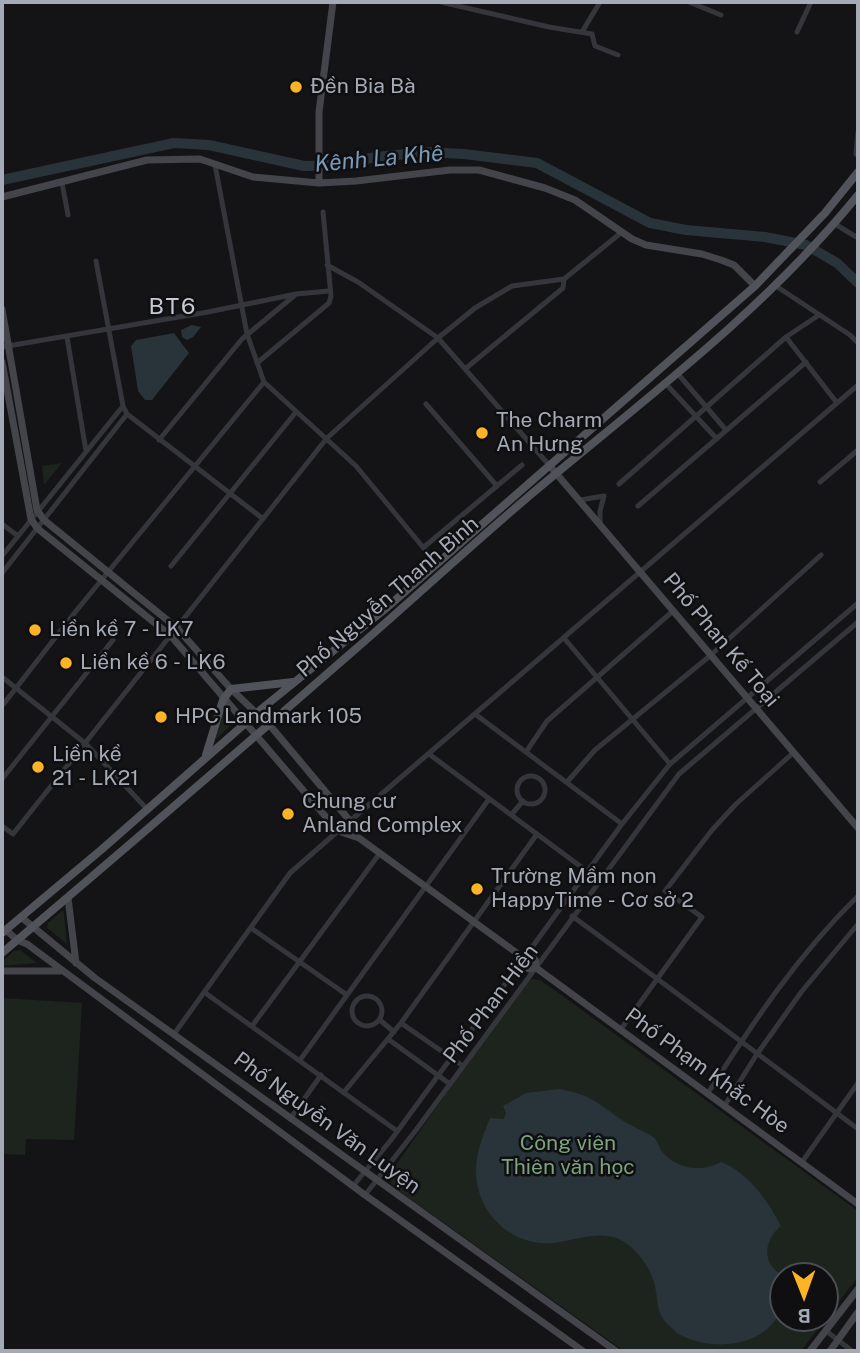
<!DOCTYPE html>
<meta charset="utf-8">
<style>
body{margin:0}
#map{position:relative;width:860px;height:1353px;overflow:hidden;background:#141416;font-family:"Public Sans",sans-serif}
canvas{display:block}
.frame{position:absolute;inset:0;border:4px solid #a5aab7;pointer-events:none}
.north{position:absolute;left:769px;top:1262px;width:70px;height:70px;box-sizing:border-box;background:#0f0f11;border:2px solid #4b4d53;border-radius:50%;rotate:179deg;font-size:19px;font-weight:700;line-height:28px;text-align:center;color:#a5aab7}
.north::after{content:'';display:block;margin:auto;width:24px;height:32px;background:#fcb426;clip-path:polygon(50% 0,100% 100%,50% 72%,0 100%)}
</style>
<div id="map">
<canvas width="860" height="1353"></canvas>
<div class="frame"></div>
<div class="north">B</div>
</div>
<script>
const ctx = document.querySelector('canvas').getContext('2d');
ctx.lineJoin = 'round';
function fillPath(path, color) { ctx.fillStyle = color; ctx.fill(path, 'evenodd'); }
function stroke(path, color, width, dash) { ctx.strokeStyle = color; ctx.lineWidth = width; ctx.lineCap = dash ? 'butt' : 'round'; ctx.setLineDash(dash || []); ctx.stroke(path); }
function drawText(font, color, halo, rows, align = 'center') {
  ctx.font = font + ' "Public Sans",sans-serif'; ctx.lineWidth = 5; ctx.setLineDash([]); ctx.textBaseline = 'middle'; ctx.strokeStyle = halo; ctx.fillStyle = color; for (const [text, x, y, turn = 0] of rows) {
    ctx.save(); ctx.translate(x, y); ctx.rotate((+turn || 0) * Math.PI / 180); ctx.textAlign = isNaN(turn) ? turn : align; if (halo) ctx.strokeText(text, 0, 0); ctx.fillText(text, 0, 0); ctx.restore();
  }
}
fillPath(new Path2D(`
 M62,463l-18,22 -2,-19z
 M224,713l7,6v6l-16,15z
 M63,910l1,3 3,31 -20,-16 1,-5z
 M20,950l17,13 -35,3v-4l12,-11z
 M533,979l7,1 13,9 305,222v66l-57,74h-177l-229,-163 -4,-5v-11l134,-191zM783,1276h42v42h-42z
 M2,998l80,5 -8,137 -48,-1 -1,16 -21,-1 -2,32z`), '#1c241d');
fillPath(new Path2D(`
 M192,325l9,2 -8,10 -6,3 -5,-3 -1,-7z
 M174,333l15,20 -37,47h-7l-7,-9 -7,-45 5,-6z
 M560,1089c30,6 35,12 59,29 10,7 23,12 34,19 4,3 5,8 8,13 14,19 40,23 60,12 27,10 47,39 60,64 -18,14 -20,40 4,50h-2c0,8 2,19 0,27 -12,46 -73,50 -106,30 -6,-6 -15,-13 -17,-20 -3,-8 -3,-18 -5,-27 -4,-17 -14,-32 -29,-43 -23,-15 -47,-3 -72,0 -41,4 -76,-28 -78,-69 -1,-19 7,-38 14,-56l14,1 2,-6 -3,-7 23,-13z`), '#29333a');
stroke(new Path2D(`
 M2,180l172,-37 35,2 95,21 34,-1 38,-8 50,-5 38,2 73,9 113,60 36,7 79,7 41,8 31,18 21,20`), '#29333a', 10);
stroke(new Path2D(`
 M441,2l108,25 43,7 3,12 23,9
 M689,2l32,13
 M582,32l18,-30
 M797,32l14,-30
 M858,132l-2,22 2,2
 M215,165l32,169 17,48 92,84 80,97
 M62,183l6,32
 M835,224l23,14
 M96,261l27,145 4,8 135,104
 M327,265l31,17 80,56 111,127
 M776,286l74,49 8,8
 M67,337l19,114
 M786,337l51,66
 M2,347l206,-35 88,-18 33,-3
 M257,363l72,-60 2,-7 -8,-84
 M465,369l98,-81 1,-9 58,-47
 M678,374l48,56
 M666,384l51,55
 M426,404l71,82
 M159,440l83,-101 53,-44
 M820,482l38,-32
 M619,484l167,-147 33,-22
 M580,500l24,-4
 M638,506l168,-144
 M2,524l16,12
 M600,524v-13l4,-15
 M424,547l98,-82
 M2,556l121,-150
 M171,566l125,-154
 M2,573l125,-159
 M564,638l106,126
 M2,677l84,67 61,65
 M2,706l74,-95 188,-229
 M475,714l147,110
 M526,752l21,-31 126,-110
 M429,754l159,118
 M517 790a14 14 0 1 1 28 0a14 14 0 1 1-28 0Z
 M2,779l111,-139
 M567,782l28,-32 116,-95 110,-100
 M511,815l12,-14
 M350,821l508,-436
 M2,826l11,8 314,-396 111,-100 37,-30 37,-22 52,-7
 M572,916c96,70 191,142 286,213
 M251,928l96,67
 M204,992l193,139
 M352 1011a15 15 0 1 1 30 0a15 15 0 1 1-30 0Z
 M380,1020l14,12
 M401,1023l62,43
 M252,1026l128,-173
 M621,1029l81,-112 -37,-26 47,-61 24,-26 57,-51
 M174,1034l116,-161 48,-42
 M388,1039l62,45
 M300,1060l189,-261
 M344,1092l57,-69 136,-189
 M708,1093c46,-72 89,-137 150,-197
 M725,1105l32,-51 45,-63 56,-67
 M290,1119l31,-44
 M802,1162l56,-79
 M353,1186l38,-46 231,-316 48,-60 188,-161
 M365,1195l51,-65 263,-356 179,-152
 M825,1330l27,21`), '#35363b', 5);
stroke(new Path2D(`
 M319,183v-71l14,-110
 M2,197l145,-37 53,-1 53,18 66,6 37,-2 94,-11h29l66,18 30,12 57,39 14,6 56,9 19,6 13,5 21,21
 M2,309l35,201 7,10 133,108 54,61 42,40 77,92 6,15
 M2,362l29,157 6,9 134,108 167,195 21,7 166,121
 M549,465l309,363
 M68,898l8,65
 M21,917l74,61 521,373
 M6,930l11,10 10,4 338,251 218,156
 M524 963a6 6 0 1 1 12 0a6 6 0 1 1-12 0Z
 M535,967l323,237
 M2,971h58
 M810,1351l48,-62
 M830,1351l28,-39`), '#43454b', 7);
stroke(new Path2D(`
 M206,755l17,-55 8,-11 62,-7
 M2,933l99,-83 164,-144 119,-96 371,-324 70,-73 33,-41
 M2,953c117,-99 233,-199 349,-300 59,-51 117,-105 177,-156 114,-96 235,-185 330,-302`), '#51535a', 8);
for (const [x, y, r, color] of [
 [296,87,7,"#fcb426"],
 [482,433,7,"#fcb426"],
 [35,630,7,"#fcb426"],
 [66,663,7,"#fcb426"],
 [161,717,7,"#fcb426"],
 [38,767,7,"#fcb426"],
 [288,814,7,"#fcb426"],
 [477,889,7,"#fcb426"]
]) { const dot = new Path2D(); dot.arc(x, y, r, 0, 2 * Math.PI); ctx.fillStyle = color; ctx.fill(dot); stroke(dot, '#0f0f11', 2.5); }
drawText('21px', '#a5aab7', '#0f0f11', [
 ["Đền Bia Bà",310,87],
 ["The Charm",496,421],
 ["An Hưng",496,445],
 ["Liền kề 7 - LK7",49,630],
 ["Liền kề 6 - LK6",80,663],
 ["HPC Landmark 105",175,717],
 ["Liền kề",52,755],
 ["21 - LK21",52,779],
 ["Chung cư",302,802],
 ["Anland Complex",302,826],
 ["Trường Mầm non",491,877],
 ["HappyTime - Cơ sở 2",491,901]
], 'left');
drawText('21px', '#a5aab7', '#0f0f11', [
 ["Phố Nguyễn Thanh Bình",388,597,-41],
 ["Phố Phan Kế Toại",721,640,50],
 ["Phố Phan Hiền",491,1004,-53],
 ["Phố Phạm Khắc Hòe",707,1071,36],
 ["Phố Nguyễn Văn Luyện",327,1123,36]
]);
drawText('21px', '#7ba37d', '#0f0f11', [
 ["Công viên",568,1144],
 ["Thiên văn học",568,1168]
]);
drawText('italic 23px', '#7a99b4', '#0f0f11', [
 ["Kênh La Khê",379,159,-5]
]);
ctx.letterSpacing = '2px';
drawText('23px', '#c6c9d3', '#0f0f11', [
 ["BT6",173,307]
]);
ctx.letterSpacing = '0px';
</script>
